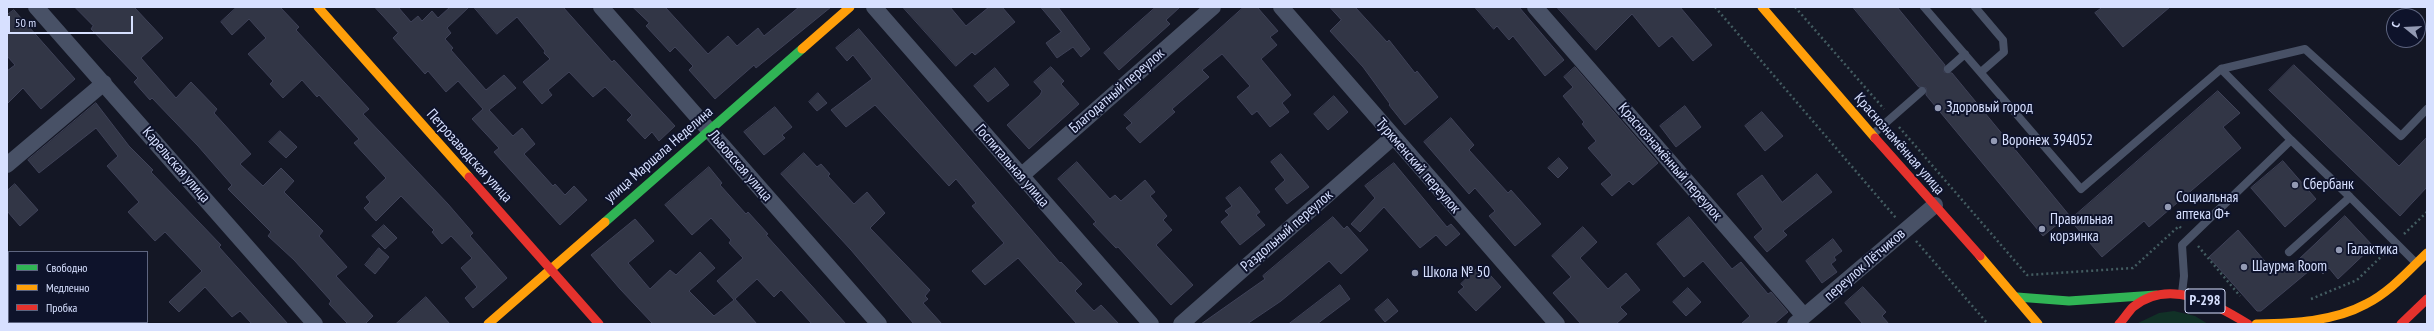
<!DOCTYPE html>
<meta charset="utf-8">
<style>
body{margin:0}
#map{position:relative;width:2434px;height:331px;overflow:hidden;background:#141725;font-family:"PT Sans Narrow",sans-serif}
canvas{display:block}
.frame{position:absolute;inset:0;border:8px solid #d7e0ff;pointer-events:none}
.legend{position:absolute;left:8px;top:251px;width:140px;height:72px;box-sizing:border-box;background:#0e132b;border:1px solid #5e6580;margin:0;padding:5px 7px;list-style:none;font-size:12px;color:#d7e0ff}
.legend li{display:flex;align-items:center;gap:8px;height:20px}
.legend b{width:20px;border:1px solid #5e6580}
.north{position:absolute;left:2386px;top:8px;width:40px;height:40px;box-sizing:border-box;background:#0e132b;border:1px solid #5e6580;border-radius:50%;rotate:288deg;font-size:11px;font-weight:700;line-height:16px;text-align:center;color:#d7e0ff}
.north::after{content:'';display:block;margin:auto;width:14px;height:18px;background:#939ab3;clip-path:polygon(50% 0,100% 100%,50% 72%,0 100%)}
.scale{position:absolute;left:8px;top:16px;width:125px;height:18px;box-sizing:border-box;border:2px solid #d7e0ff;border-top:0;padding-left:5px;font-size:12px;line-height:14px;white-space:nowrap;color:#d7e0ff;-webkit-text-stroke:3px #0e132b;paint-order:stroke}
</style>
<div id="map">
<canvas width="2434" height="331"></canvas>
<div class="frame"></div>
<ul class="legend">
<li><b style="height:5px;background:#30b455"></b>Свободно</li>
<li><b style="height:5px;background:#ff9f0a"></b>Медленно</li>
<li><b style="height:5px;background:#e5322d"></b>Пробка</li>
</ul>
<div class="north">С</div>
<div class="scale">50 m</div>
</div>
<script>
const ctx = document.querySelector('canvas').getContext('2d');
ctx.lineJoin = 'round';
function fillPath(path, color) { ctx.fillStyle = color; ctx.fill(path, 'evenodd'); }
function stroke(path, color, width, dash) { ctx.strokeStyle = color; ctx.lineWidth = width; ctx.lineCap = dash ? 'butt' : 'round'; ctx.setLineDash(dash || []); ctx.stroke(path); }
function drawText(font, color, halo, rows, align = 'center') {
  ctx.font = font + ' "PT Sans Narrow",sans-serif'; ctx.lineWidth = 4; ctx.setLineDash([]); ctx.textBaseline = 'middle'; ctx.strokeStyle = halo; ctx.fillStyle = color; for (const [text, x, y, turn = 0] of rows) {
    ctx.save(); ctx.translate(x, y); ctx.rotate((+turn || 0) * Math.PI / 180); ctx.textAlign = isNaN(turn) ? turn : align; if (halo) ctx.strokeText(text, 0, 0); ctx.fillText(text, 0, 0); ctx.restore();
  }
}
fillPath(new Path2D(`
 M2174,311l21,5 13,8h-72l23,-11z`), '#113127');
const building = new Path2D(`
 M75,7h59l29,31 -22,20 35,40 15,-16 26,27 -3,4 37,41 -11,10 23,22 18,-18 13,13 -10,11 39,39 -4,5 28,31 -11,9 37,40 -8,8h-17l-19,-20 2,-3 -37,-41 -26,-24 3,-4 -43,-43 4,-4 -34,-39 -46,-48 -2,2 -16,-18 4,-4 -47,-49 2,-3z
 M237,7h43l19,20 -3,3 73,79 -6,5 85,90 25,29 -3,3 37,42 -34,30 -8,-10 12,-11 -16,-19 11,-10 -21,-22 -9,8 -10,-12 2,-2 -33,-34 -25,25 -12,-13 6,-6 -4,-5 20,-19 -32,-35 5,-4 -40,-44 -2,2 -15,-17 -19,18 -13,-14 3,-3 -25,-27 18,-16 -17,-19 -17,16 -11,-13z
 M375,7h23l13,15 7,-6 4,5 10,-10 6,7 12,-11h19l-22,21 4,5 -6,6 8,9 -2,2 35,40 18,-15 12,13 -27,22 24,26 9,-8 13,16 -11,10 29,32 2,-2 10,11 9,-9 13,14 -27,25 -66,-73 5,-4 -27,-29 11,-10 -25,-28 -12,11 -18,-21 -3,3 -32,-36 5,-5z
 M474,7h89l49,55 2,-2 61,66 -16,15 -7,-9 -7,7 -18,-19 5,-5 -27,-28 -12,10 -24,-25 -21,18 4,5 -10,9 -19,-22 27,-23 -6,-6 1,-2 -28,-34 -20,17z
 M633,7h32l43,47 20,-18 9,10 21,-18 6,8 35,-29h32l-75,61 -2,-3 -39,34 -26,-29 4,-4 -18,-19 -5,5 -24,-26 3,-3z
 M903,7h47l16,19 23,-19h13l13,15 -40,33 -3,-3 -16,14z
 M1041,7h17l32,42 -9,8 -8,-10 -16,11 -11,-15 15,-11z
 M1156,7h24l-14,13 4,4 -51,46 -15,-17z
 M1244,7h13l21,24 -8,6 7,8 -16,14 30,36 -9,8 7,9 -19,15 -13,-16 -5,4 -15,-18 13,-11 -28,-32 -20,16 7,7 -37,32 3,3 -35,31 -14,-15 6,-5 -8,-8z
 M1330,7h25l32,35 2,-2 26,33 2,-2 21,26 -33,28 -16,-20 1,-1 -27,-37 -33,-36 11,-11z
 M1475,7h44l45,53 -19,16 -32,-40 -4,4 -12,-14 -3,3z
 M1557,7h123l32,38 -19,16 -21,-25 -13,11 -27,-33 -36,36z
 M1853,7h44l48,58 -1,7 8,1 117,142 -26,21 -117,-141v-7l-7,-1z
 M2103,7h67l-47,40 -28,-34z
 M14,10l61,69 -34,30 -18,-21 -16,16v-33l8,-6 -8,-9v-41z
 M859,29l201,234 1,-1 21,22 -7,7 19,20 7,-6 18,19h-42l-59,-66 -33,27 -13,-14 32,-28 -32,-37 4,-3 -20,-24 -7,7 -74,-81 -29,22 -15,-17 41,-31 -19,-24 -6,6 -11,-13z
 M2294,65l105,101 28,-29v50l-27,29 -131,-126z
 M1051,67l13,14 -3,3 18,20 -50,45 -22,-24 33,-30 2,-4 -8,-9z
 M1575,67l83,96 -25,22 -4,-4 -17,15 -11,-12 11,-9 -24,-27 8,-7 -14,-17 2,-2 -21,-26 10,-9 -9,-10z
 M995,68l14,17 -21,17 -14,-16z
 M2218,91l22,22 -17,14 18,21 -92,79 -5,-6 -42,36 -32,-37z
 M818,93l9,10 -10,8 -8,-9z
 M1334,96l14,16 -20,18 -14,-16z
 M96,103l33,43 24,24 -2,2 70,73 -2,2 69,77h-36l-12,-13 -8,6 -27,-30 -26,25 -10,-10 33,-31 -37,-39 -10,9 -27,-29 11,-10 -32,-36 11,-10 -22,-28 -57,45 -11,-13z
 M1685,106l16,21 -25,20 -16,-21z
 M775,107l17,20 -10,8 3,3 -21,17 -20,-23z
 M1762,112l21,24 -18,15 -20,-25z
 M1451,118l23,27 -5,5 39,43 3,-3 30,34 -26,22 -26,-30 6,-5 -20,-23 -6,6 -45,-52z
 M280,131l17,16 -11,11 -17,-16z
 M804,153l13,14 4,-3 9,10 -2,2 26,28 13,-12 18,21 -15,15 60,62 -5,6 3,3 -5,4 19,21h-28l-63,-74 -70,-76z
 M1281,154l28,33 -22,17 -12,-15 10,-9 -14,-18z
 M1559,158l9,10 -10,10 -10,-10z
 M2283,161l33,38 -31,28 -34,-39z
 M1077,162l33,37 5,-4 6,6 24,-21 10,12 -5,4 17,20 -4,4 9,10 -16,15 37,40 -22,20 -53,-58 -2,1 -23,-24 3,-2 -38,-43z
 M1394,163l53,64 4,-3 9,10 -14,12 -10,-11 -16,13 -36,-41 -24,25 -9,-8 24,-26 -10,-12z
 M709,167l13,16 -2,2 26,29 2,-2 20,22 -2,1 80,89h-34l-31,-34 -7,7 -17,-18 -22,20 22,25h-104l-33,-35 -29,-34 44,-36 19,22 -26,22 22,26 20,-19 6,5 24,-23 15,16 -26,23 25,25 20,-16 -17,-19 26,-23 -14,-15 2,-3 -20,-22 -19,17 -27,-30z
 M1817,174l15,18 -49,39 4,4 -20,17 -13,-15 9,-8 -26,-35 25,-19 20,27z
 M15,184l23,26 -18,16 -13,-15v-20z
 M1240,187l20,25 -4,3 9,10 -25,20 -19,-23 8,-7 -4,-4 7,-5 -6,-8z
 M2345,216l28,30 -35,33 -9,-11 -6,6 -8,-8 -54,45h-4l-48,-54 29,-27 38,44 9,-9 3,4z
 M1333,217l11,12 3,-3 21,24 -27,24 -12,-13 -48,40 -34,23h-46l64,-45 -2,-3z
 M1689,217l43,52 9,-7 27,32 3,-2 17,20 -14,12h-33l9,-8 -47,-55 -19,16 -27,-33z
 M384,225l13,13 -12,11 -13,-13z
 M1583,227l14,15 -17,16 28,31 18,-16 14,17 -20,17 7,7 -11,10h-35l-28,-31 18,-16 -19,-21z
 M1833,239l9,12 -8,6 2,3 -5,4 6,8 -15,11 -16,-22z
 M379,248l10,9 -14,17 -10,-9z
 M1481,265l20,22 -25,24 -18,-19 6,-5 -3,-3z
 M1340,285l10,14 -33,25h-28z
 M1863,287l23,25 -4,4 7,8h-26l-18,-21z
 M1688,288l13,14 -15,14 -13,-14z
 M426,297l24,27h-54z
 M1388,299l10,12 -13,11 -10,-12z`);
fillPath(building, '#323646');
stroke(building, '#3f4258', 1);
stroke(new Path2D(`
 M1715,7l181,211
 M1795,7l89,102
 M1899,127l128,148 106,-7 46,-42 3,3
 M2404,234l23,-22
 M1916,241l72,83
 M2198,246l42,50
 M2311,299l46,-19 31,-30`), '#435c61', 2.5, [2, 3]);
stroke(new Path2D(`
 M1924,7l157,182 140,-120 84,-20 96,87 26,-27
 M1975,7l28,33 1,12 -23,20
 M1948,69l17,-15
 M1873,134l49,-43
 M2291,140l59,57
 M2289,252l61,-55 66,66
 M2182,293l2,-17 -2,-31 109,-105 -70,-71`), '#485166', 8);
stroke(new Path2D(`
 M36,7l279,317
 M601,7l278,317
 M874,7l277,317
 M1281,7l276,317
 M1535,7l269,309
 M7,165l97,-82
 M1021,176l192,-169
 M1181,324l212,-187
 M1795,324l140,-119`), '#485166', 16);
stroke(new Path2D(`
 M605,222l197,-173
 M2017,297l52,4 87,-6`), '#30b455', 9);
stroke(new Path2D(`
 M318,7l151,170
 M1762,7l113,131
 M802,49l48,-42
 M1980,256l58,68
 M488,324l117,-102
 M2256,324c37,-1 77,-2 110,-20 24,-12 42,-33 61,-51`), '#ff9f0a', 9);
stroke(new Path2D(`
 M1875,138l105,118
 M469,177l130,147
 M2119,324c5,-5 9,-12 14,-17 36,-30 82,-3 115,17
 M2401,324l26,-25`), '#e5322d', 9);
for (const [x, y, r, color] of [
 [1938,108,4,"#939ab3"],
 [1994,141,4,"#939ab3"],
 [2295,185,4,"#939ab3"],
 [2168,207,4,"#939ab3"],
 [2042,229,4,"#939ab3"],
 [2339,250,4,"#939ab3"],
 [2244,267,4,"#939ab3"],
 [1415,273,4,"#939ab3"]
]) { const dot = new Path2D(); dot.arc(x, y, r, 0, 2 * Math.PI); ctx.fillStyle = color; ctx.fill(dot); stroke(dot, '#0e132b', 1.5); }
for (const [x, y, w] of [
 [2205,301,40]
]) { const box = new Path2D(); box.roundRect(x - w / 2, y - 12, w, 24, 3); ctx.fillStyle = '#0e132b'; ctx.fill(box); stroke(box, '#d7e0ff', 1); }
drawText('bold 14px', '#d7e0ff', null, [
 ["Р-298",2205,301]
]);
drawText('15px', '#d7e0ff', '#0e132b', [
 ["Благодатный переулок",1117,91,-41],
 ["Краснознамённая улица",1899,144,49],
 ["улица Маршала Неделина",659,155,-41],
 ["Петрозаводская улица",469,156,48],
 ["Краснознамённый переулок",1670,162,49],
 ["Карельская улица",176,165,49],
 ["Львовская улица",740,166,49],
 ["Госпитальная улица",1012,166,49],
 ["Туркменский переулок",1418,166,49],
 ["Раздольный переулок",1287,231,-41],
 ["переулок Лётчиков",1865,265,-41]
]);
drawText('15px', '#d7e0ff', '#0e132b', [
 ["Здоровый город",1946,108],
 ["Воронеж 394052",2002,141],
 ["Сбербанк",2303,185],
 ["Социальная",2176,198],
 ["аптека Ф+",2176,215],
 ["Правильная",2050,220],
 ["корзинка",2050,237],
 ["Галактика",2347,250],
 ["Шаурма Room",2252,267],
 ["Школа № 50",1423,273]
], 'left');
</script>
